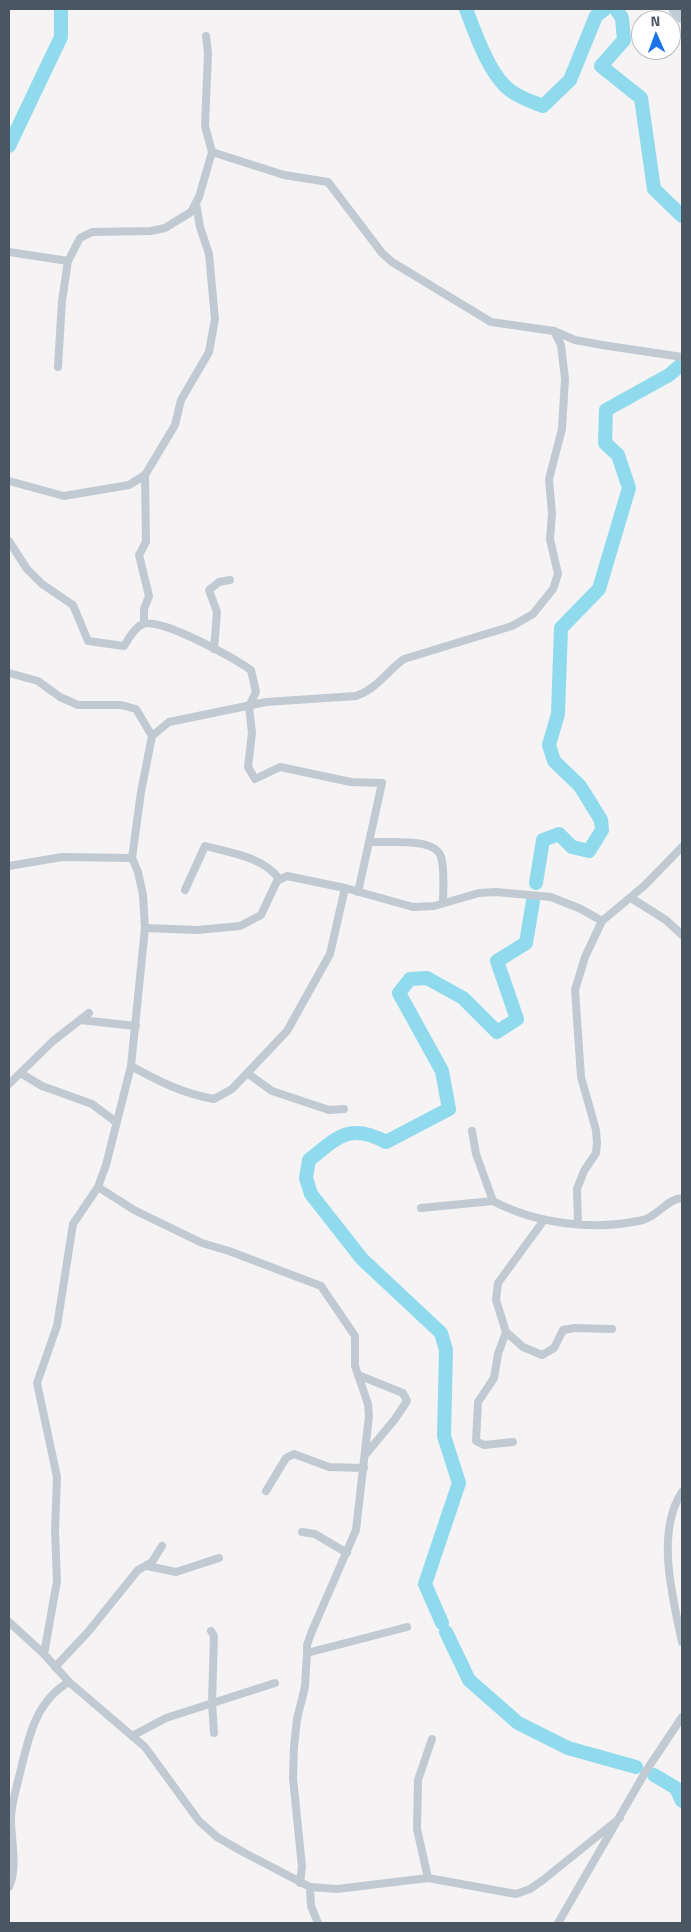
<!DOCTYPE html>
<style>
body{margin:0}
#map{position:relative;width:691px;height:1932px;overflow:hidden;background:#f5f3f3;font-family:"Titillium Web",sans-serif}
canvas{display:block}
.frame{position:absolute;inset:0;border:10px solid #4a5661;pointer-events:none}
.north{position:absolute;left:631px;top:10px;width:50px;height:50px;box-sizing:border-box;background:#fff;border:1px solid #b7bbc0;border-radius:50%;rotate:358deg;font-size:14px;font-weight:700;line-height:20px;text-align:center;color:#4a5661}
.north::after{content:'';display:block;margin:auto;width:18px;height:22px;background:#1a73e8;clip-path:polygon(50% 0,100% 100%,50% 72%,0 100%)}
</style>
<div id="map">
<canvas width="691" height="1932"></canvas>
<div class="frame"></div>
<div class="north">N</div>
</div>
<script>
const ctx = document.querySelector('canvas').getContext('2d');
ctx.lineJoin = 'round';
function stroke(path, color, width, dash) { ctx.strokeStyle = color; ctx.lineWidth = width; ctx.lineCap = dash ? 'butt' : 'round'; ctx.setLineDash(dash || []); ctx.stroke(path); }
stroke(new Path2D(`
 M466,9c9,24 25,71 48,84 9,6 19,9 29,13l27,-26 26,-64 9,-7
 M616,9l6,9 2,22 -23,26 40,32 13,91 28,27
 M9,146l52,-109v-28
 M536,883l7,-43 16,-6 13,13 17,4 13,-21 -1,-10 -21,-34 -26,-25 -5,-16 9,-31 3,-86 38,-39 30,-101 -11,-33 -13,-12 1,-33 63,-35 13,-11
 M442,1623l-17,-39 34,-101 -15,-47 2,-86 -5,-17 -79,-74 -51,-65 -5,-16 3,-18c28,-22 40,-38 77,-18l63,-33 -7,-38 -43,-78 11,-14 17,-1 36,20 34,34 20,-13 -20,-58 29,-18 7,-42
 M446,1632l23,48 49,43 50,25 68,19
 M654,1775l22,13 6,13`), '#90daee', 14);
stroke(new Path2D(`
 M212,152l72,23 44,7 54,71 10,9 99,60 63,9 21,9 27,5 80,12
 M9,252l59,9
 M58,367l4,-66 6,-40 12,-23 12,-6 59,-1 14,-3 26,-16 8,-15 13,-45 -7,-26 3,-73 -2,-17
 M9,481l55,15 65,-11 16,-10 30,-50 6,-25 28,-48 6,-33 -6,-65 -9,-27 -4,-24
 M9,541l18,28 15,15 31,21 15,36 36,5c4,-6 10,-18 17,-21 17,-10 94,34 110,45l5,22 -7,14 3,27 -4,34 7,12 25,-12 71,15 31,1 -24,109
 M144,623v-14l5,-13 -10,-41 7,-13 -1,-67
 M214,649l3,-37 -8,-22 10,-8 11,-2
 M9,673l29,8 22,16 18,8h43l15,4 16,27
 M370,842c18,1 65,-5 71,15 4,14 2,32 2,46
 M9,866l53,-9 70,1
 M185,890l20,-44c25,7 59,11 74,33
 M631,898l35,22 16,15
 M145,928l52,2 43,-4 21,-11 16,-34 10,-5 58,12 68,19 21,-1 45,-13 17,-1 55,5 30,12 21,12
 M80,1020l56,6
 M131,1066c27,15 53,28 83,33l18,-10 55,-58 43,-77 15,-66
 M247,1073l25,18 57,19 15,-1
 M22,1074l20,12 50,18 24,18
 M9,1084l44,-43 36,-28
 M472,1131l4,23 17,47c43,23 102,30 150,19 15,-4 24,-21 39,-22
 M98,1187l36,23 68,33 27,8 92,35 34,50v30l13,38 1,12 -13,114 -44,101 -5,14v8
 M421,1208l72,-7
 M544,1220l-46,63 -2,17 10,32 17,15 19,8 12,-7 9,-18 11,-2 38,1
 M578,1223l-1,-34 7,-18 12,-18 1,-10 -1,-13 -15,-53 -6,-87 10,-33 17,-36 42,-35 38,-39
 M506,1332l-8,22 -4,24 -16,24 -2,39 8,4 29,-3
 M358,1375l45,18 4,8 -12,18 -29,35
 M266,1491l20,-33 8,-4 35,13 35,1
 M682,1492c-27,41 -9,106 0,150
 M302,1532l13,2 32,19
 M147,1566l29,6 43,-14
 M9,1622l35,32 25,28 76,65 54,74 18,16 26,15 67,35 27,2 91,-11 88,16 14,-5 13,-9 77,-62
 M211,1631l3,5 -2,67 2,30
 M44,1654l13,-73 -2,-50 2,-54 -20,-94 20,-57 16,-102 25,-37 8,-22 25,-99 14,-138 -2,-33 -5,-23 -6,-14 9,-66 11,-56 17,-14 97,-20 90,-6c21,-7 31,-25 48,-37l108,-33 21,-12 20,-25 5,-15 -8,-35 2,-25 -3,-35 13,-50 3,-50 -4,-34 -7,-14
 M55,1667l33,-35 50,-62 14,-8 10,-16
 M132,1736l34,-18 109,-35
 M428,1878l-11,-49 1,-49 14,-41
 M300,1883l2,-16 -9,-89 1,-31 3,-28 8,-32 2,-34 100,-26
 M9,1887c9,-19 2,-47 2,-68 0,-14 5,-29 8,-42 9,-36 15,-75 50,-95
 M310,1887l1,19 7,17
 M558,1923l88,-152 36,-54`), '#c1cad2', 8);
stroke(new Path2D(`
 M674,9l8,9`), '#c1cbd6', 11);
</script>
